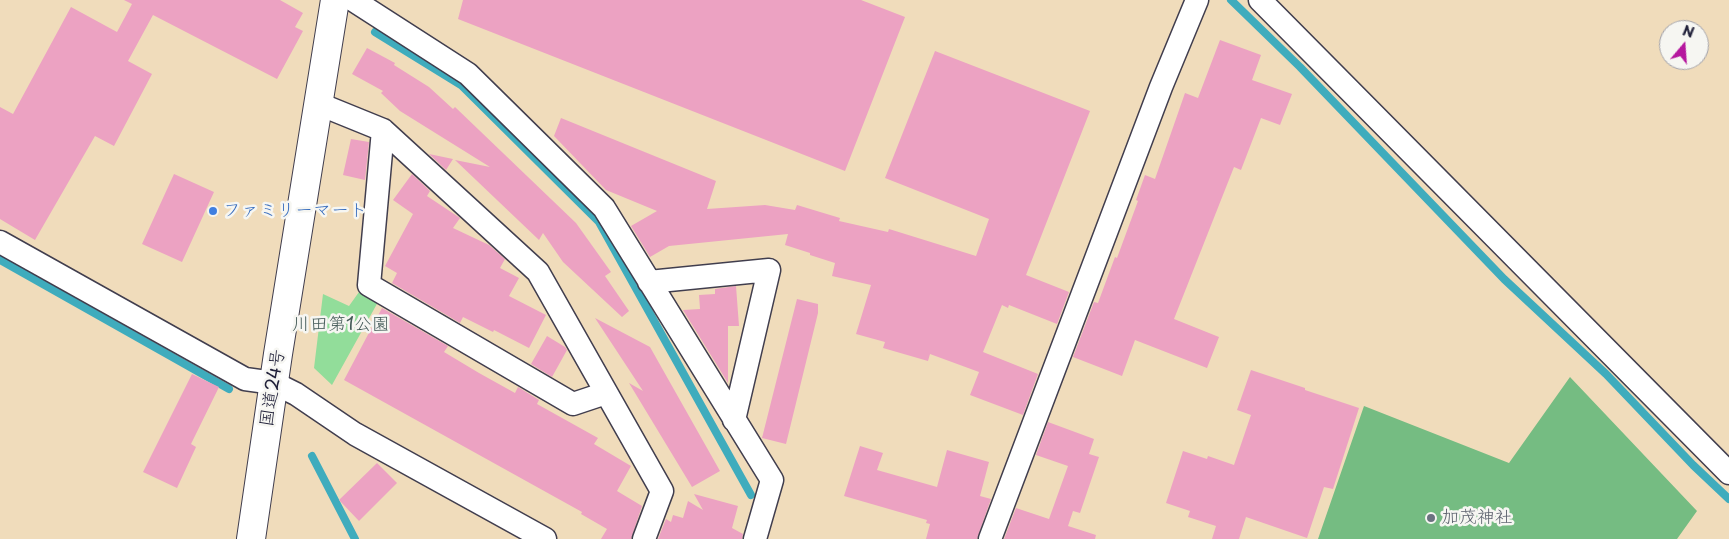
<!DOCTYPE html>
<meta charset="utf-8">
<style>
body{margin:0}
#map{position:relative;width:1729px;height:539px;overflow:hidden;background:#f0dcbb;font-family:"Playpen Sans",sans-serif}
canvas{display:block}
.north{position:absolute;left:1659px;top:20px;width:50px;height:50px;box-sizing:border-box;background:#f6f6f2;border:1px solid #a1a1a9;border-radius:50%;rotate:18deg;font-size:14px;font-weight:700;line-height:20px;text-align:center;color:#22223b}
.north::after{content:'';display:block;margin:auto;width:18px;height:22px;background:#b5179e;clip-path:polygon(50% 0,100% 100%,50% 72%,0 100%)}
</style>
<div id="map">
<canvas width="1729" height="539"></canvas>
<div class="north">N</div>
</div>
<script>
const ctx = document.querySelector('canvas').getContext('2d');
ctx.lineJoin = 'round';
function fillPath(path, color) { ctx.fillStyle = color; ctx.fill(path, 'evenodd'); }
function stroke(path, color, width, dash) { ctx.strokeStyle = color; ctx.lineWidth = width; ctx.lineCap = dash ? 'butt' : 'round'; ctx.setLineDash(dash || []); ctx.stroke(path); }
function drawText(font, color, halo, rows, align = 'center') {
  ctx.font = font + ' "Playpen Sans","Klee One",sans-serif'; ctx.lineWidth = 5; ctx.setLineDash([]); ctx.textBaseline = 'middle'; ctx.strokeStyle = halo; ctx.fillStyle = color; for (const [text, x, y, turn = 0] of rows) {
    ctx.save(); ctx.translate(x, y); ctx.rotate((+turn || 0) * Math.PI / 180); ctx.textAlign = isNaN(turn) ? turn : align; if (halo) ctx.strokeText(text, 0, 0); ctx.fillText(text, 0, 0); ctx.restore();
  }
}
fillPath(new Path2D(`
 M359,292l19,10 -46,83 -18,-17 9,-74 26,12z`), '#92dd9a');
fillPath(new Path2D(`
 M1570,377l127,134 -20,28h-359l46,-133 145,57z`), '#75bc82');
stroke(new Path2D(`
 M1231,0l69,67 204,212 102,95 87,91 36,34
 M375,32l86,53 138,137 152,273
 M0,260l229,129
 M312,456l43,83`), '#3facbd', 8);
fillPath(new Path2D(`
 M124,0h156l23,13 -8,14 8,4 -26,48 -124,-64 -25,46 24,13 -38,72 -19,-10 -60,104 -35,-21v-112l13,7 58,-107 46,25 15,-28z
 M463,0h398l44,17 -60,154 -387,-152z
 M1220,40l41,15 -9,25 40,14 -12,31 -19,-7 -20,52 -7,-3 -60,152 45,18 -12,31 -72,-28 -13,36 -49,-19 21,-55 4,1 17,-46 2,1 21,-57 -2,-1 9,-25 10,4 30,-86 13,5z
 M367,48l28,15 -1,2 35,22 24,22 2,-2 121,116 35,49 -6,4 24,35 -7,6 -59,-55 -20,-29 -4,7 -84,-80 35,7 -90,-56 -19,-18 2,-2 -31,-17z
 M935,51l155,60 -64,164 43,17 -12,32 -48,-19 -1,3 -6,-3 -19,47 55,22 -15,41 -53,-20 9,-23 -49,-18 -2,7 -45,-13 2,-6 -29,-8 15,-49 -39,-9 3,-13 -25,-8v-2l-25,-8 3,-11 -119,12 -19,11 -19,-31 26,-15 -51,-21 -52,-54 7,-18 155,63 -9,28 58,-4 30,5 2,-5 43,13 -1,3 49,11 1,-3 87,27 13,-37 -104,-41z
 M351,139l18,3 -4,38 -22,-5z
 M429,154l24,5 -7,11z
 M174,174l40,18 -32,70 -40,-18z
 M412,174l18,17 -3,5 33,22 -7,10 36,17 16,14 -5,9 19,10 -10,18 37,19 -17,33 -35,-18 -1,2 -30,-15 -3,6 -68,-40 5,-10 -12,-7 28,-52 -20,-14z
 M736,286l3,40h-11v57l-45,-73 17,-1 -1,-14 16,-1v-5z
 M797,299l21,5v9l-32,131 -24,-6z
 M382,308l66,38 -4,6 35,21 36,20 3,-6 21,13 -2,4 61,34 -4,6 37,22 -14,25 25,15 -11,33h-30l6,-10 -26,-15 1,-2 -238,-132z
 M595,318l55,29 70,124 -28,16 -63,-104 14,8z
 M547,336l18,11 2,3 -15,27 -21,-13z
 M1251,370l54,18v2l54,18 -26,81 -9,-2 -17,51 -61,-21 -7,22h-27l4,-13 -28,-9 2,-6 -24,-8 17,-52 24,8 1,-3 26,9 17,-50 -14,-5z
 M192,374l27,13 -28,57 5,3 -19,41 -34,-16z
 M1048,422l46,17 -5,15 10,3 -19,56 -7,-2 -5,15 28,9 -1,4h-91l12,-31 33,11 19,-53 -32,-11z
 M860,446l23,7 -6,17 60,17 10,-37 42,12 -9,34 11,3 -14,40h-51l4,-15 -4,-1 1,-3 -83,-24z
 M377,463l20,20 -38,38 -20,-21z
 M694,494l44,12 -6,22 11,6 -1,5h-84l8,-20 5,3 2,-7 10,3 5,-17 15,9z`), '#eca2c2');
const street = new Path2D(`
 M353,0l115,74 136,134 168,272 -17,59
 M1260,0l469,473
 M319,104l64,26 155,142 124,219 -18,48
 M383,130l-14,155 204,119 33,-11
 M0,242l245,137 29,4 22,11 59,40 190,105
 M649,282l120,-12 -35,150
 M990,539l171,-452 36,-87`);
const highway = new Path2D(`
 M251,539l27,-185 57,-354`);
stroke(street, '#413e4e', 25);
stroke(highway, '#413e4e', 30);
stroke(street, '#fff', 22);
stroke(highway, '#fff', 28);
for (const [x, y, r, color] of [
 [213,211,5,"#3f7fe0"],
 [1431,518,5,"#6b7280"]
]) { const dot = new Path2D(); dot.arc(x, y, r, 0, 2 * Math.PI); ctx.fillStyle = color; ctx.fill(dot); stroke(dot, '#f6f6f2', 2); }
drawText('18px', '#366cbe', '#f6f6f2', [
 ["ファミリーマート",223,211]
], 'left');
drawText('18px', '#445a58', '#f6f6f2', [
 ["川田第1公園",341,325]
]);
drawText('18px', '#22223b', '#f6f6f2', [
 ["国道24号",273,388,-81]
]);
drawText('18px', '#5b616d', '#f6f6f2', [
 ["加茂神社",1441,518]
], 'left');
</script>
